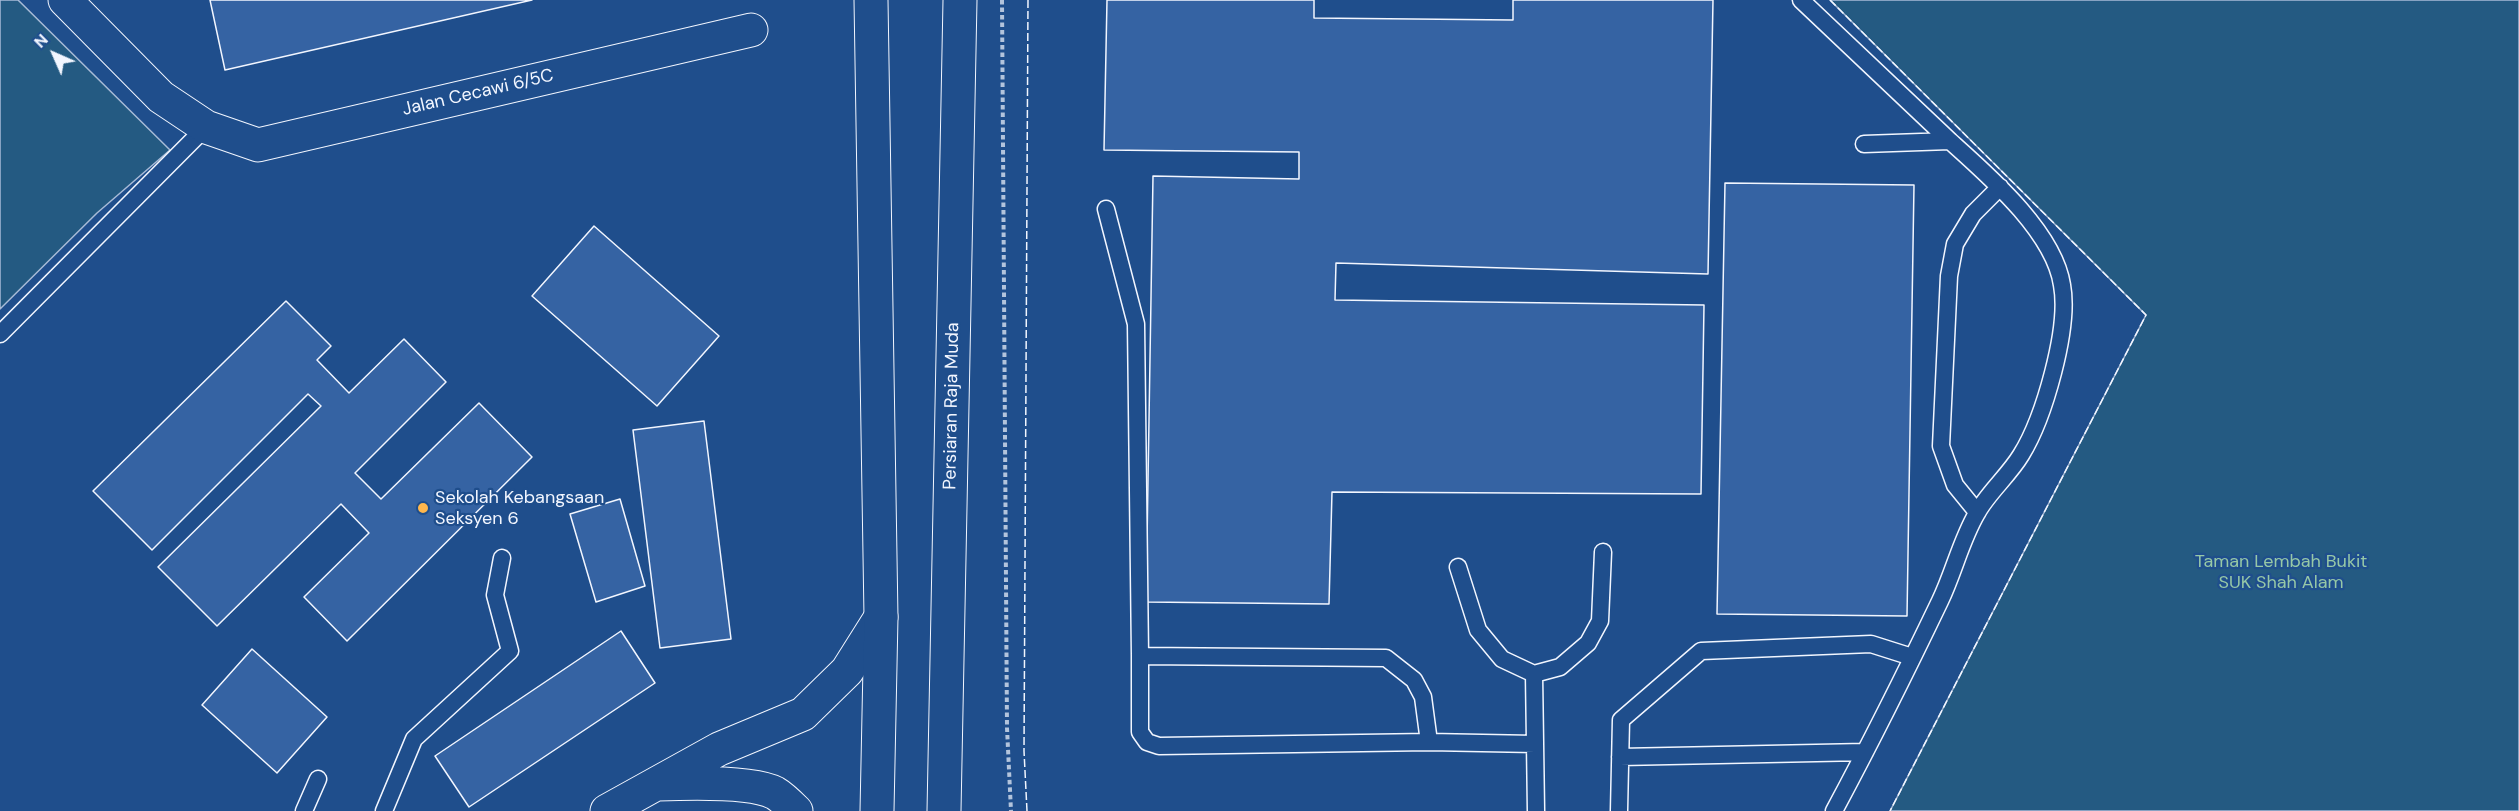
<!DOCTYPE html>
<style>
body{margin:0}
#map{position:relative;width:2519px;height:811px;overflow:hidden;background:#1f4e8c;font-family:"DM Sans",sans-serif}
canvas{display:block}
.north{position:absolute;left:24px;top:24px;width:60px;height:60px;-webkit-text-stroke:4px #1f4e8c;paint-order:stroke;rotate:315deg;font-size:16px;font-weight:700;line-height:24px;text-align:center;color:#f2f6ff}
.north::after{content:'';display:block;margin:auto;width:21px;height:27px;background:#f2f6ff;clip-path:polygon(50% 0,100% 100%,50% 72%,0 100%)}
</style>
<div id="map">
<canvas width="2519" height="811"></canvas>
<div class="north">N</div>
</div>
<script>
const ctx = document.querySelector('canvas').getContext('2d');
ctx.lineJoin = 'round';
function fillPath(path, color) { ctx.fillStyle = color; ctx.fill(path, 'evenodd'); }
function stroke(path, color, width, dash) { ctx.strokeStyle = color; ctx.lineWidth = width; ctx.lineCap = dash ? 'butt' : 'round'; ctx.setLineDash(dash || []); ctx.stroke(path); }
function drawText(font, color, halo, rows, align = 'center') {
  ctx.font = font + ' "DM Sans",sans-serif'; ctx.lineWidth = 4.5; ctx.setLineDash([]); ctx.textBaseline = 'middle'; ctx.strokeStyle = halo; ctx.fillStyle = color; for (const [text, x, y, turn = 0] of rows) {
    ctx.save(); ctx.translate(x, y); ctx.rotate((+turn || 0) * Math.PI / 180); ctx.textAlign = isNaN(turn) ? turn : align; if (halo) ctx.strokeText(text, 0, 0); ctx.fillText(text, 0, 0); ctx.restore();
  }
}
const green = new Path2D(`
 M0,0h18l152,150 -73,63 -97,96z
 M1830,0h689v811h-629l256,-496z`);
fillPath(green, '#245a82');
stroke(green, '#a8bbd7', 1.5);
const building = new Path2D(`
 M210,0h322l-307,70z
 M1107,0h207v18l199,2v-20h200l-5,274 -372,-11 -1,37 369,5 -3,189 -369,-2 -3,112 -183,-2 7,-426 146,3v-27l-195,-2z
 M1725,183l189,2 -7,431 -190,-2z
 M594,226l125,110 -62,70 -125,-110z
 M286,301l45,45 -14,14 32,33 55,-54 42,43 -91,91 26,26 98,-96 53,54 -185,184 -43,-44 65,-64 -28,-29 -124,122 -59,-59 163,-161 -13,-12 -156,156 -59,-59z
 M704,421l27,218 -71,9 -27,-218z
 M620,499l25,87 -49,16 -26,-88z
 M621,631l34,52 -186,124 -34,-51z
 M252,649l75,68 -50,56 -75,-68z`);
fillPath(building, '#3563a3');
stroke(building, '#f2f6ff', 1.5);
const lane = new Path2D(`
 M1801,0l149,141
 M1106,209l30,115 4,332 246,2 28,22 9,17 6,45
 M0,334l206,-207
 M1977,512l-22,-27 -14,-39 8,-170 6,-32 18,-30 27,-27
 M1458,567l20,63 24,29 32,15 26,-7 28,-24 12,-22 3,-69
 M1140,656v76l7,10 12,4 270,-4 106,2
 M1534,674l2,137
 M1620,757l245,-5
 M304,811l14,-32
 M384,811l30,-72 96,-88 -15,-56 7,-37
 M1619,811l2,-91 80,-69 170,-7 41,13
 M1834,811c37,-69 72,-139 106,-210 14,-29 21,-61 37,-88 10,-19 32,-38 44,-58 23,-37 49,-127 41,-170 -8,-53 -73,-109 -112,-144l-86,3`);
const street = new Path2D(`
 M65,0l96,97 45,30 52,18 493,-115
 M658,784c27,-1 94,-3 117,9 7,4 15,12 21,18
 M607,811l112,-62 84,-35 44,-43 34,-54`);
const secondary = new Path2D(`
 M871,0l10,617 -4,194
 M944,811l16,-811`);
stroke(lane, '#f2f6ff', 19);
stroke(street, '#f2f6ff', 35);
stroke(secondary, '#f2f6ff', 35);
stroke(new Path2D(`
 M1002,0l5,728 4,83`), '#b3c4dc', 4, [4.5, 3]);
stroke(lane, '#1f4e8c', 16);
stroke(street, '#1f4e8c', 33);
stroke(secondary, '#1f4e8c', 33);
stroke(new Path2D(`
 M1830,0l316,315 -256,496
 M1027,811l-3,-60 4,-751`), '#f2f6ff', 1.5, [8, 3]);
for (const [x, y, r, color] of [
 [423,508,6,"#ffb74d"]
]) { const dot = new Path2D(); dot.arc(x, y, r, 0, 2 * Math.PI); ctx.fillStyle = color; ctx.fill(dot); stroke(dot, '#1f4e8c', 2); }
drawText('18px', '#f2f6ff', '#1f4e8c', [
 ["Jalan Cecawi 6/5C",478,93,-13],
 ["Persiaran Raja Muda",952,406,-89]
]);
drawText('18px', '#f2f6ff', '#1f4e8c', [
 ["Sekolah Kebangsaan",435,498],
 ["Seksyen 6",435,519]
], 'left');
drawText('18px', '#97c8a6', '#1f4e8c', [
 ["Taman Lembah Bukit",2281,562],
 ["SUK Shah Alam",2281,583]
]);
</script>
